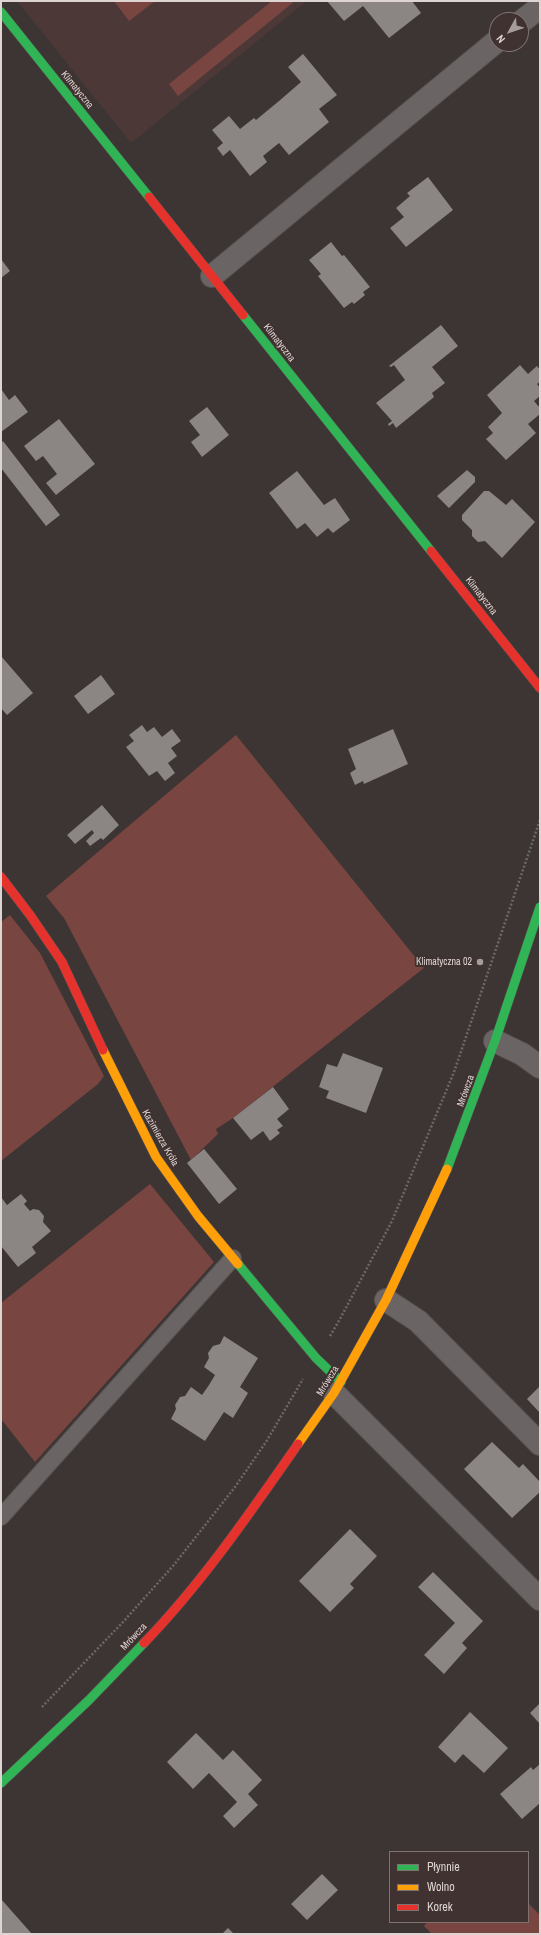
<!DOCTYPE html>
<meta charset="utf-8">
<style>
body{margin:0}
#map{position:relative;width:541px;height:1935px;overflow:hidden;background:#3c3534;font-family:"Archivo Narrow",sans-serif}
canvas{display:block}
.frame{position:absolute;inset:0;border:2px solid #ded5d3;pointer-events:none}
.legend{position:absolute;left:389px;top:1851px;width:140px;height:72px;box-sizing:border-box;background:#403230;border:1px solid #7f7371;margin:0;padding:5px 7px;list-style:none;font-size:12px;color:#ded5d3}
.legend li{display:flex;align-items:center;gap:8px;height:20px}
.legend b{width:20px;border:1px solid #7f7371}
.north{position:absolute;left:489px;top:12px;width:40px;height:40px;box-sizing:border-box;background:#403230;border:1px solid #7f7371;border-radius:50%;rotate:230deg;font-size:11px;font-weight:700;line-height:16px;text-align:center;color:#ded5d3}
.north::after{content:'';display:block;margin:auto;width:14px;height:18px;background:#a59d9b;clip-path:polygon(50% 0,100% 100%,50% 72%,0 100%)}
</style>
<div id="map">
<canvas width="541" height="1935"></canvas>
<div class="frame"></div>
<ul class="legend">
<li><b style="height:5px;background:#30b455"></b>Płynnie</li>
<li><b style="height:5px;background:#ff9f0a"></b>Wolno</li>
<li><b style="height:5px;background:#e5322d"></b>Korek</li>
</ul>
<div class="north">N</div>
</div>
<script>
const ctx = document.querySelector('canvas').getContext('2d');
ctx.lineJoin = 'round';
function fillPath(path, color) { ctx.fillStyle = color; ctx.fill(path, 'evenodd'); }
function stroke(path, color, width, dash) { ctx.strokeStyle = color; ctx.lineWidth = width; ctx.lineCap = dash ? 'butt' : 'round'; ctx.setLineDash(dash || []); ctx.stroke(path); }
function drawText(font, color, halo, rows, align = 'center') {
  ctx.font = font + ' "Archivo Narrow",sans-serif'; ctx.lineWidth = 4; ctx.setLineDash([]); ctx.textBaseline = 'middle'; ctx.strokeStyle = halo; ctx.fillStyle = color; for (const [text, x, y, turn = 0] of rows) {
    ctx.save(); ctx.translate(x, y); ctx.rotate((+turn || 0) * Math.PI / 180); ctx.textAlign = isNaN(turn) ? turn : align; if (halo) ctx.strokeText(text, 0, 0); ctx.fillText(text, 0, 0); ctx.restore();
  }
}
fillPath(new Path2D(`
 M17,1h290l-176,142z`), '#4c3836');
fillPath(new Path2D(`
 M114,1h41l-26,20z
 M272,1h23l-117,95 -9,-12z
 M236,735l188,233 -191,150 -17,11 2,5 -27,26 -127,-242 -18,-22z
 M10,915l30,38 64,123 -6,8 -97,77v-239z
 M150,1184l64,78 -179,200 -34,-43v-116z
 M528,1903l12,12v19h-108l-8,-8 3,-4h101z`), '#794541');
fillPath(new Path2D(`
 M327,1h85l9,12 -32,25 -26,-32 -19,15z
 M303,54l34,41 -18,14 10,13 -40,33 -10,-12 -16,13 4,6 -17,14 -20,-26 -7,6 -6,-8 6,-5 -11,-13 17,-14 11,13 14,-11 2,2 23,-19 22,-19 -13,-15z
 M428,177l25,33 -47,37 -16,-19 14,-11 -8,-9 14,-12 -3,-3z
 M331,242l11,14 2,-1 26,32 -7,5 2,3 -11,9 -2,-2 -8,6 -26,-32 3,-2 -12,-14z
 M1,259l9,12 -9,7z
 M441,325l17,21 -26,21 13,16 -13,10 2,4 -38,31 -3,-5 -4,3 -1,-2 4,-3 -16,-18 29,-23 -11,-15 -3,2 -2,-1z
 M520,365l8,9 9,-8 3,4v12l-3,2 3,4v8l-6,5 6,7v6l-12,10 8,9 -30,27 -20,-21 7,-6 -5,-6 14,-14 -15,-18z
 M1,389l8,11 6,-5 13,17 -27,20z
 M207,407l22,28 -27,22 -11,-15 9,-7 -11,-14z
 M59,419l36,45 -39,31 -10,-12 11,-9 -14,-18 -7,5 -12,-15z
 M3,441l57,74 -14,11 -45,-58v-25z
 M467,470l8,7v5l-26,26 -12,-12z
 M297,471l27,34 11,-7 15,22 -17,13 -5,-5 -11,9 -12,-14 -8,6 -28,-36z
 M484,491h5l17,14 6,-6 23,23 -33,36 -17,-17 -7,1 -6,-6v-6l-10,-10v-5z
 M1,656l32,37 -26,22 -6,-7z
 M101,675l14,19 -27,20 -14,-18z
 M142,725l5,7 7,-5 8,10 10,-8 9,12 -10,7 6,8 -9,7 7,10 -10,8 -8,-10 -8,5 -23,-29 8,-6 -5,-6z
 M393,729l15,35 -44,20 -1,-3 -8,4 -5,-12 6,-4 -8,-20z
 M102,805l17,20 -16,15 -2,-2 -11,8 -4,-5 8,-8 -2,-3 -17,14 -8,-9z
 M343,1053l40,15 -17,45 -40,-15 3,-7 -10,-4 8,-23 10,3z
 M273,1087l16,22 -12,10 6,7 -6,4 3,3 -10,8 -7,-10 -12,9 -18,-22z
 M204,1149l33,40 -18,15 -32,-41z
 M21,1194l6,7 -3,3 6,7 3,-2 6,1 5,6 -1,6 8,9 -19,16 4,6 -18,14 -17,-21v-49l6,8z
 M224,1336l34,22 -18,29 8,6 -15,25 -9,-6 -19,29 -34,-22 5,-10 -1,-4 5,-8 5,-1 6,-9 11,8 7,-10 6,-10 -11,-8 5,-9 -1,-5 5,-7 7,-2z
 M540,1386v27l-13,-14z
 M492,1442l27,26 4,-4 17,18v10l-28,26 -48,-49z
 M350,1529l27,27 -27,28 4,4 -24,24 -31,-31z
 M433,1572l50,49 -21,22 5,5 -23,26 -20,-19 31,-32 -37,-36z
 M540,1703v21l-10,-11z
 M470,1712l38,36 -24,25 -21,-19 -8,9 -17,-16z
 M196,1733l27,27 10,-10 29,30 -14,14 10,11 -24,23 -11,-12 14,-14 -28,-29 -16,16 -26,-27z
 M540,1764v39l-18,16 -22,-25 31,-27 2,3z
 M322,1874l16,16 -31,30 -16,-16z
 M1,1899l31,35h-31z
 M228,1928l6,6h-12z`), '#8b8583');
const lane = new Path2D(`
 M1,1517l232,-259`);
const street = new Path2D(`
 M521,22l19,-15
 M212,276l285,-235
 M495,1041l27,13 18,13
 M386,1300l32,21 122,123
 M334,1393l206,206`);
const fast = new Path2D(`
 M1,12l148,185
 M243,315l188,236
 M447,1169l48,-128 45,-134
 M238,1264l78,94 25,24
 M1,1783l88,-83 55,-57`);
const slow = new Path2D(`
 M103,1050l53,107 42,59 40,48
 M298,1444l36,-51 52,-93 61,-131`);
const jam = new Path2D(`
 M149,197l94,118
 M431,551l109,137
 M1,877l29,38 32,47 41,88
 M144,1643c58,-60 106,-130 154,-199`);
stroke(lane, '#575250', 18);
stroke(street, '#575250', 24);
stroke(fast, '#575250', 10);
stroke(slow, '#575250', 10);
stroke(jam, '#575250', 10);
stroke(new Path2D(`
 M330,1336l10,-17 52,-98 62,-149 86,-252
 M42,1707l81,-85 50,-56 62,-79 31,-45 37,-63`), '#6d6868', 2.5, [2, 2]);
stroke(lane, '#6a6564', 16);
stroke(street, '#6a6564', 22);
stroke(fast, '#30b455', 9);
stroke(slow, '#ff9f0a', 9);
stroke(jam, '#e5322d', 9);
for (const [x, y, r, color] of [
 [480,962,4,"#a59d9b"]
]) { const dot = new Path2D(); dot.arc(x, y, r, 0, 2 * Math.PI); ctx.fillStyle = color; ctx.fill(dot); stroke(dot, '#403230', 1.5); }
drawText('10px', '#ded5d3', '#403230', [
 ["Klimatyczna",77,90,51],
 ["Klimatyczna",279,343,52],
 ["Klimatyczna",481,596,52],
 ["Mrówcza",466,1091,-70],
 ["Kazimierza Króla",160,1138,60],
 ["Mrówcza",328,1381,-59],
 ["Mrówcza",134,1637,-47]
]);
drawText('10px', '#ded5d3', '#403230', [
 ["Klimatyczna 02",472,962]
], 'right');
</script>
